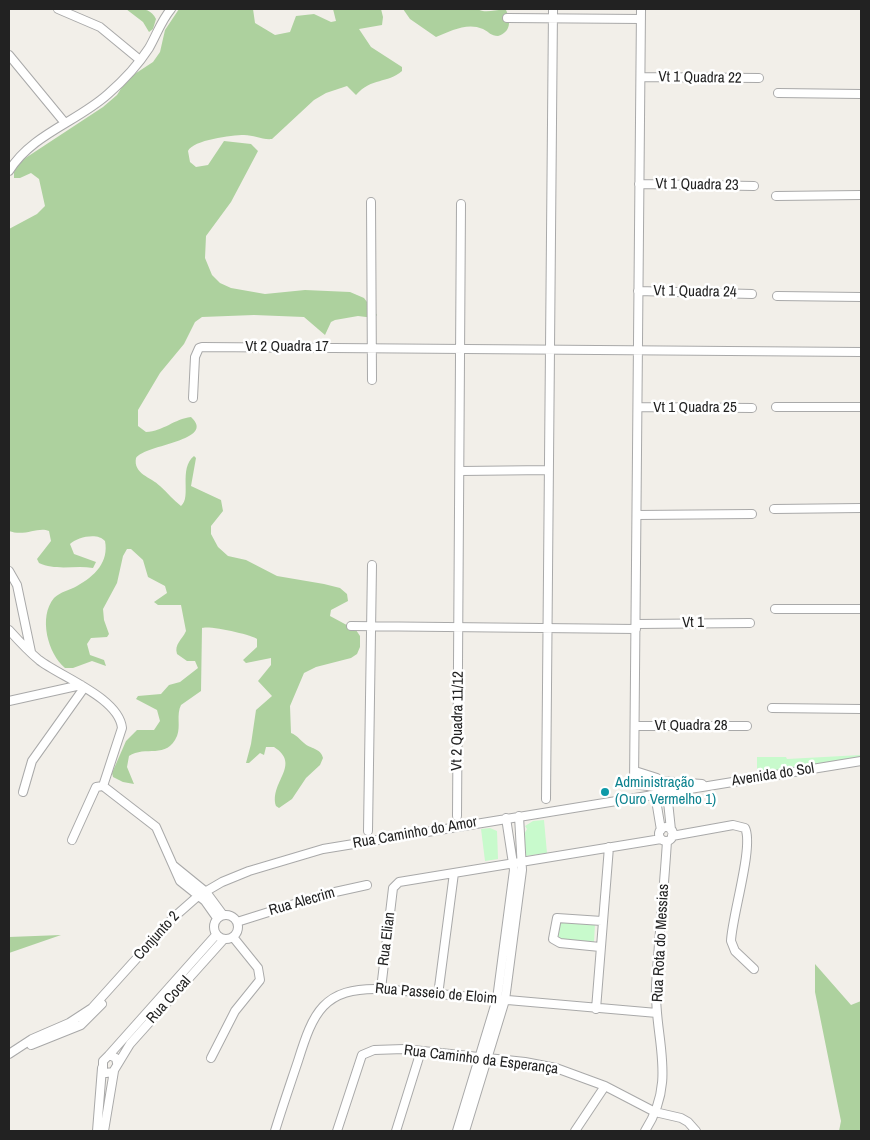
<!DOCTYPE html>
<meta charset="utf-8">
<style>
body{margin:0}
#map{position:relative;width:870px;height:1140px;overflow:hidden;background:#f2efe9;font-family:"Archivo Narrow",sans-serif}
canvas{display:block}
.frame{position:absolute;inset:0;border:10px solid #222;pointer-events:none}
</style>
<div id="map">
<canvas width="870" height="1140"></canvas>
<div class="frame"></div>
</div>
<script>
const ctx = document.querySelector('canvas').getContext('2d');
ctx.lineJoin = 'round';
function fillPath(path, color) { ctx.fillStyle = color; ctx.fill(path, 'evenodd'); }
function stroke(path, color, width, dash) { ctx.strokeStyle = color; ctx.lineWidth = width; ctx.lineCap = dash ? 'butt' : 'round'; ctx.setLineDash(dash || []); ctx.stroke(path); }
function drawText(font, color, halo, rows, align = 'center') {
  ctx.font = font + ' "Archivo Narrow",sans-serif'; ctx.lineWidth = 5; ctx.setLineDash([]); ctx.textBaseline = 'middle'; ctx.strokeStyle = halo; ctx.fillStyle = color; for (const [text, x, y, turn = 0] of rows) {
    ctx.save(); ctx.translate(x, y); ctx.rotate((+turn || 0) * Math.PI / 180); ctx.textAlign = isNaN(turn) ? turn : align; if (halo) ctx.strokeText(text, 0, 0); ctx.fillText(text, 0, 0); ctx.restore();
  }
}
fillPath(new Path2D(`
 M126,9c11,0 24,-3 30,10l-3,10 -4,3 -6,-10z
 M179,9h74l2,14 20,12 15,-3 6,-16 18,-2 17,8 5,-1 -3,-12h48l2,8 -1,8 -23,4 12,18 31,20v4c-15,13 -30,6 -46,24l-9,-9 -21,7 -12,7 -42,39c-10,1 -18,-4 -28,-4 -12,0 -51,5 -56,16l2,11 6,5 12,-2 16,-24 27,3 7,7 -27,51 -25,34 -1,22 7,17 8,8 11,5 34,6 40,-4 45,2 14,6 13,17 -3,3 -16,-2 -23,4 -4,2 -6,13 -21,-18 -50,-2 -52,2 -7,5 -11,22 -24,29 -22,37v16l8,6c18,-1 28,-13 45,-15 26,24 -45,27 -55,41 -3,16 15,19 24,28 8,7 13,14 21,20 11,-9 -3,-37 13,-50l2,2 -5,28 30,14 2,11 -12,15v8l7,13 10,9 18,4 31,16 47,8 16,4 7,6 1,7 -17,9 -1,6 26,14 4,6v11l-3,7 -6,4 -35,9 -12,6 -14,33 1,27c7,3 7,5 13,10 6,6 17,5 19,15l-3,7 -14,13 -14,21 -13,9 -3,-2c-7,-24 26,-41 -2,-59h-8l-2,8 -4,-2 -11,10h-3l5,-19 5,-34 16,-14 -14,-15 13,-16v-7l-25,5 -3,-3 14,-13v-8c-4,-4 -48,-14 -55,-11l-1,63 -20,14c-5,10 0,21 -4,31 -10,24 -32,9 -48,20l-2,11 7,17 -11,-2 -10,-5 -1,-4 14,-32 11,-11h17l6,-9 -3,-11 -21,-11 2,-3 23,-2 8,-9 11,-3 18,-14 -3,-7h-8l-10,-7c-3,-10 5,-14 9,-23l-5,-26h-23l-4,-3 13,-9 -2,-7 -17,-9 -5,-17 -12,-11h-4l-4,7 -6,27 -14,26 1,11 5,14 -2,3 -16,1 -4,6 3,11 14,5 2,6 -14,-5 -19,7h-8c-17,-14 -27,-51 -11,-70 6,-6 16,-8 23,-12 18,-10 32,-24 28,-45 -7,-9 -28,-4 -35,3l4,10 22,8 -3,6c-18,-3 -37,3 -54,-5l-2,-4 14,-18 -2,-10c-11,-5 -24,6 -40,0v-302l28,-15 8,-8 -6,-27 -8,-6 -11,5h-6v-6l4,-8 9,-7 76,-50 14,-12 10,-16 26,-17 7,-10 5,-22z
 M403,9h74c9,5 19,0 29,1 5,11 5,22 -8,26 -7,0 -9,-4 -15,-7 -16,-7 -32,2 -47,8l-26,-18z
 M61,935l-52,18v-16z
 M815,964l36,41 10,-4v130h-22l2,-10 -26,-129z`), '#add19e');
fillPath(new Path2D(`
 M861,755v3l-104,17v-18h29l1,2z
 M544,820l3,33 -22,3 -2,-20 4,-7 -2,-3 8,-5z
 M490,828l7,3 1,28 -13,2 -4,-32z
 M556,922l39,2 -1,18 -38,-2z`), '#c8facc');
const minor = new Path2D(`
 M58,9l42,18 40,33
 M641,9l-7,775 34,5
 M507,18l134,1
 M9,55l56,68
 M641,77l118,1
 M778,93l83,1
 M9,171c23,-37 68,-49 99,-77 15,-13 30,-29 41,-46 8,-14 12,-27 22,-39
 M639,184l115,2
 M776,196l85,-1
 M371,202l1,178
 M638,291l114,3
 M777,296l84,1
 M193,398l2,-41 4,-9 3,-1 659,5
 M638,407l114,1
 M776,407h85
 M461,471l88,-1
 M774,509l87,-1
 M637,515l115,-1
 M9,571l8,14 14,67
 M775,609h86
 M636,624l114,-1
 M351,626l285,3
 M9,630c9,10 19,21 30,30 22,17 80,38 83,68l-19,58
 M9,701l72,-16
 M772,708l89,1
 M636,726h111
 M635,771l22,7
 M634,779l68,5
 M103,786l53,41 24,54 25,20 12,17
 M23,792l9,-31 52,-73
 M667,792l4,38
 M655,794l6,36
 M546,799l7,-790
 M457,816l4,-612
 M659 834a7 7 0 1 1 14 0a7 7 0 1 1-14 0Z
 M368,831l4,-266
 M672,836l61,-11 12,3c9,18 -13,88 -14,113l4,10 19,18
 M72,840l24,-53 7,-1
 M174,866l32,26 17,23
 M214 927a12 12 0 1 1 24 0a12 12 0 1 1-24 0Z
 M237,922l89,-28 41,-9
 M600,947l-40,-4 -7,-4 4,-21 45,3
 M381,989l12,-101 6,-6 262,-43
 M438,995l16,-122
 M596,1009l13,-162
 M31,1045l50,-20 21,-21
 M9,1054l23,-15 37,-16 23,-15 81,-90 25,-22 24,-14 27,-11 74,-22 538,-88
 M109,1055l107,-120
 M211,1058l24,-47 25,-31 -2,-12 -25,-31
 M117,1063l-1,-5 -7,-3 -6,6v9l3,3 7,-1 17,-28 94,-105
 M97,1131l5,-63
 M104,1131l10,-60
 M275,1131c7,-23 15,-46 23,-70 15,-48 25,-74 83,-72l276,24
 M337,1131l25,-76 12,-5 30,-1 121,13 31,6 49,18 50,26 26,6 7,4 8,9
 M396,1131l25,-80
 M457,1131l40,-132 17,-129 -8,-52
 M465,1131l40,-131 17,-130 -3,-54
 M575,1131l30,-45
 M645,1131c33,-51 9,-92 11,-145 3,-49 8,-97 11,-145`);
stroke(minor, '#a9a9a9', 10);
stroke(minor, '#fff', 8);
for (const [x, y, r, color] of [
 [605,792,5,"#0f9aa8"]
]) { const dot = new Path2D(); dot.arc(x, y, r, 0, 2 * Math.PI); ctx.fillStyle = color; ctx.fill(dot); stroke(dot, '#fff', 2); }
drawText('15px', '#222', '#fff', [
 ["Vt 1 Quadra 22",700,78,1],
 ["Vt 1 Quadra 23",697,185,1],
 ["Vt 1 Quadra 24",695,292,1],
 ["Vt 2 Quadra 17",287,347],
 ["Vt 1 Quadra 25",695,408],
 ["Vt 1",693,623,-1],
 ["Vt 2 Quadra 11/12",458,721,-89],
 ["Vt Quadra 28",691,726],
 ["Avenida do Sol",773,775,-9],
 ["Rua Caminho do Amor",415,833,-10],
 ["Rua Alecrim",302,902,-16],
 ["Conjunto 2",157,936,-48],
 ["Rua Elian",387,939,-83],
 ["Rua Rota do Messias",661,943,-87],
 ["Rua Passeio de Eloim",436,994,5],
 ["Rua Cocal",169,1000,-48],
 ["Rua Caminho da Esperança",481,1060,7]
]);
drawText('15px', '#0d838f', '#fff', [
 ["Administração",615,783],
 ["(Ouro Vermelho 1)",615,800]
], 'left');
</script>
